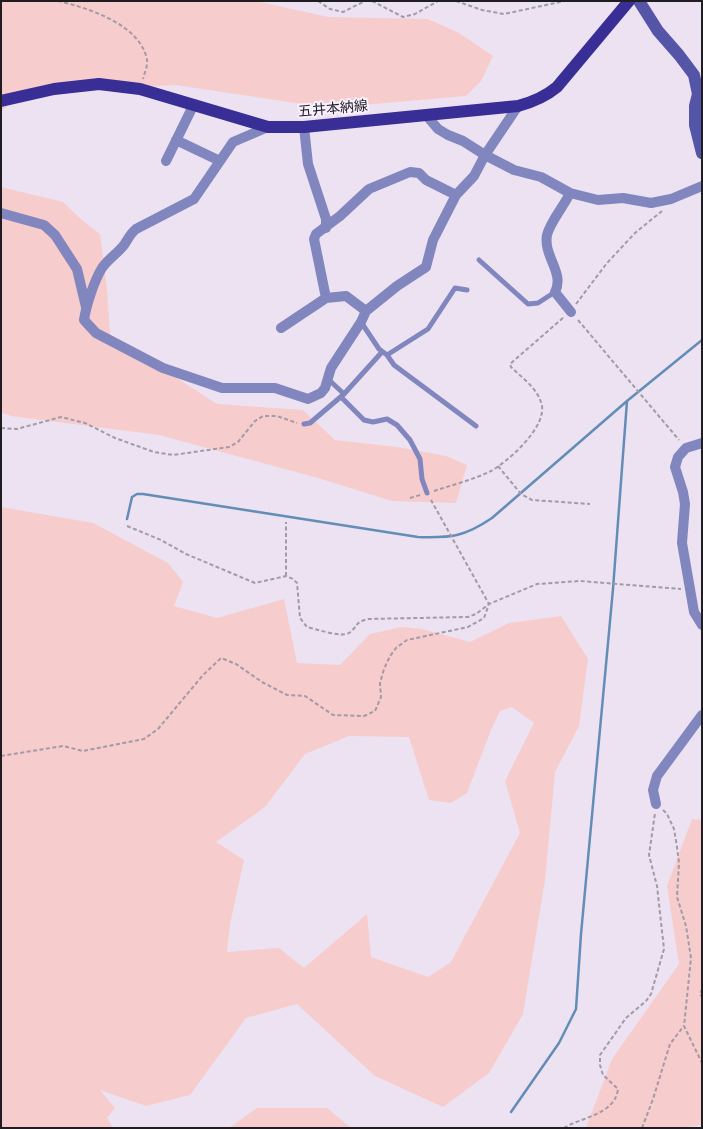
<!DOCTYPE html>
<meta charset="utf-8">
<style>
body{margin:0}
#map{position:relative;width:703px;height:1129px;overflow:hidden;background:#ece2f2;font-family:Raleway,sans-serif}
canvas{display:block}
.frame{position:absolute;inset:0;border:2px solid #1f1c22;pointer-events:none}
</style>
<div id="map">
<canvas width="703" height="1129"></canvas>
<div class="frame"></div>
</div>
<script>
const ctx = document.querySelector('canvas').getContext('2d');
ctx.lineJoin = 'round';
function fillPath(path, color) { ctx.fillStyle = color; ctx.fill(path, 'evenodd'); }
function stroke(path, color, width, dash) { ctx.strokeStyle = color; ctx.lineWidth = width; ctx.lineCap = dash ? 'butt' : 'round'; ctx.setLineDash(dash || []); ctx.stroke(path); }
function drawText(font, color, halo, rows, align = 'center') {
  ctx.font = font + ' Raleway,"Noto Sans JP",sans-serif'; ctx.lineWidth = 4; ctx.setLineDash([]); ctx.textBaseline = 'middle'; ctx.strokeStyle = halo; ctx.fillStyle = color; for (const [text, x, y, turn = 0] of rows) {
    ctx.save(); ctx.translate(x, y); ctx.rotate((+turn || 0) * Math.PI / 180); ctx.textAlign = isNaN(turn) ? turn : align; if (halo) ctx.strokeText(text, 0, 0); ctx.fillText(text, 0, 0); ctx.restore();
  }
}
fillPath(new Path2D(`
 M1,1h255l72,16 100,2 31,14 34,23 -12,25 -15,15 -138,12 -152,-23 -156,9 -19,18z
 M1,187l62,15 20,19 17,13 7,56 3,45 107,69 86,6 32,30 62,7 49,9 21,9 -11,38 -64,-2 -74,-23 -159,-43 -148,-19 -10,-4z
 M1,507l92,16 75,40 15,19 -9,24 43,12 67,-19 13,64 43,2 30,-31 32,-7 20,2 48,13 39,-19 52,-7 27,43 -9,67 -24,46 -10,108 -22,134 -34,59 -46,34 -68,-31 -78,-72 -51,14 -56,77 -44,11 -46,-16 15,18 -8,10 6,10h-112zM512,707l22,16 -29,58 15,52 -69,129 -23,15 -57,-20 -4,-43 -63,54 -25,-20 -52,4 3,-28 14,-64 -28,-18 49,-35 40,-53 44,-18 60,1 20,63 22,3 16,-10 24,-63 9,-19z
 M692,819l10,1v305l-20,3h-96l26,-69 67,-95 -12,-78z
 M257,1108h70l24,20h-122z`), '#f7cccd');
stroke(new Path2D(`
 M127,519l5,-22 5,-3h6l275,43c33,1 46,0 74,-19l135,-117
 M511,1112l48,-69 17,-34 5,-75 32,-345 14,-188 75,-61`), '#638db6', 2.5);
stroke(new Path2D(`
 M58,1c31,7 83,24 89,59 1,6 -3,14 -4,19
 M318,1l12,8 13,3 22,-11
 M372,1l31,16 12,-3 23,-13
 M456,1l26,9 22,4 61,-13
 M576,304l31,-41 28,-30 27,-22
 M578,320l101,120
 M1,428l16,1 44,-12 24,6 30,15 39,14 19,3 56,-8 9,-5 17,-21 8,-5h14l20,7
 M498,466l23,28 11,6 58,4
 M434,491c18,-6 38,-11 55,-19 18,-9 61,-47 52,-70 -5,-15 -20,-25 -30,-35l-1,-3 54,-47
 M410,498l10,-3
 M127,526l34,14 25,14 69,29 31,-7 7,3 4,4 3,35 7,9c9,2 35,11 42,6 10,-7 4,-10 19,-14l100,-2 8,-3 13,-10 48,-20 43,-3 101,8
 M286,576v-54
 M1,756l62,-10 20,5 61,-12 14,-10 45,-54 18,-17 15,6 26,18 25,13 18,1 28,19 31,1 11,-5 6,-14 -1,-14 4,-14 6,-13 6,-8 11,-8 61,-13 16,-9 5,-14 -58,-104
 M663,810l4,4 7,15 3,18 2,16 -2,34 9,29 5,32 -7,68 18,37
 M702,989l-2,6 2,1
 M564,1128c17,-11 51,-13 54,-39l-15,-14 -3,-10v-10l26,-37 20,-17 5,-7 13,-45 -7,-63 -8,-31 6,-42
 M642,1128l11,-29 17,-55 13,-17`), '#a29aa7', 2, [4, 2.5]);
stroke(new Path2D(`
 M479,260l49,44 10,-1 17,-11
 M361,322l18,27 8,6 7,10 82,61
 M387,355l41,-26 27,-41 12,2
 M328,379l16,15
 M341,397l23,23 9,2 14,-3 10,6 13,15 10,19 2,20 5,14
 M304,424l6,-1 34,-29 38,-42`), '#8186bf', 5);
stroke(new Path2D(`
 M427,116l11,13 10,6 15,6 22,14 29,15 27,7 29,16 28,7 25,-2 28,5 20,-4 31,-13
 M268,127l-35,15 -39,57 -58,30c-6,5 -8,10 -12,16 -6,8 -16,14 -22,23 -8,13 -16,38 -18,52l12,13 67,35 59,20h53l33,11 13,-6 4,-5 6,-20 30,-46 5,-11 31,-25 29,-19 7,-27 23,-45 18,-19 11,-21 33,-49
 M304,127l4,37 18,55v9
 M176,140l44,21
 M166,161l28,-57
 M570,193c-6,13 -20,29 -23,42 -4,21 18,38 8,57l16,20
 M1,213l43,12 11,10 22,34 9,38
 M326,298l-12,-59 2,-5 24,-18 29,-27 41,-17 9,1 7,7 30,15
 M281,328l45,-30 20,-2 20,15
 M702,443l-16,5 -8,9 -3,10 8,25 2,12 -3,39 12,69 8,13
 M656,804l-3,-14 4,-14 45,-61`), '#8186bf', 10);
stroke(new Path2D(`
 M639,1l19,30 21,24 15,20 4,19 -3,12v19l7,28`), '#5455a7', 12);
stroke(new Path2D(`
 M1,101l53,-12 45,-5 41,5 128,38h36l214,-21c15,-4 27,-9 39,-19l72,-86`), '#382e95', 12);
drawText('14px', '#1f1c22', '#f8f0fd', [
 ["五井本納線",333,109,-5]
]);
</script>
